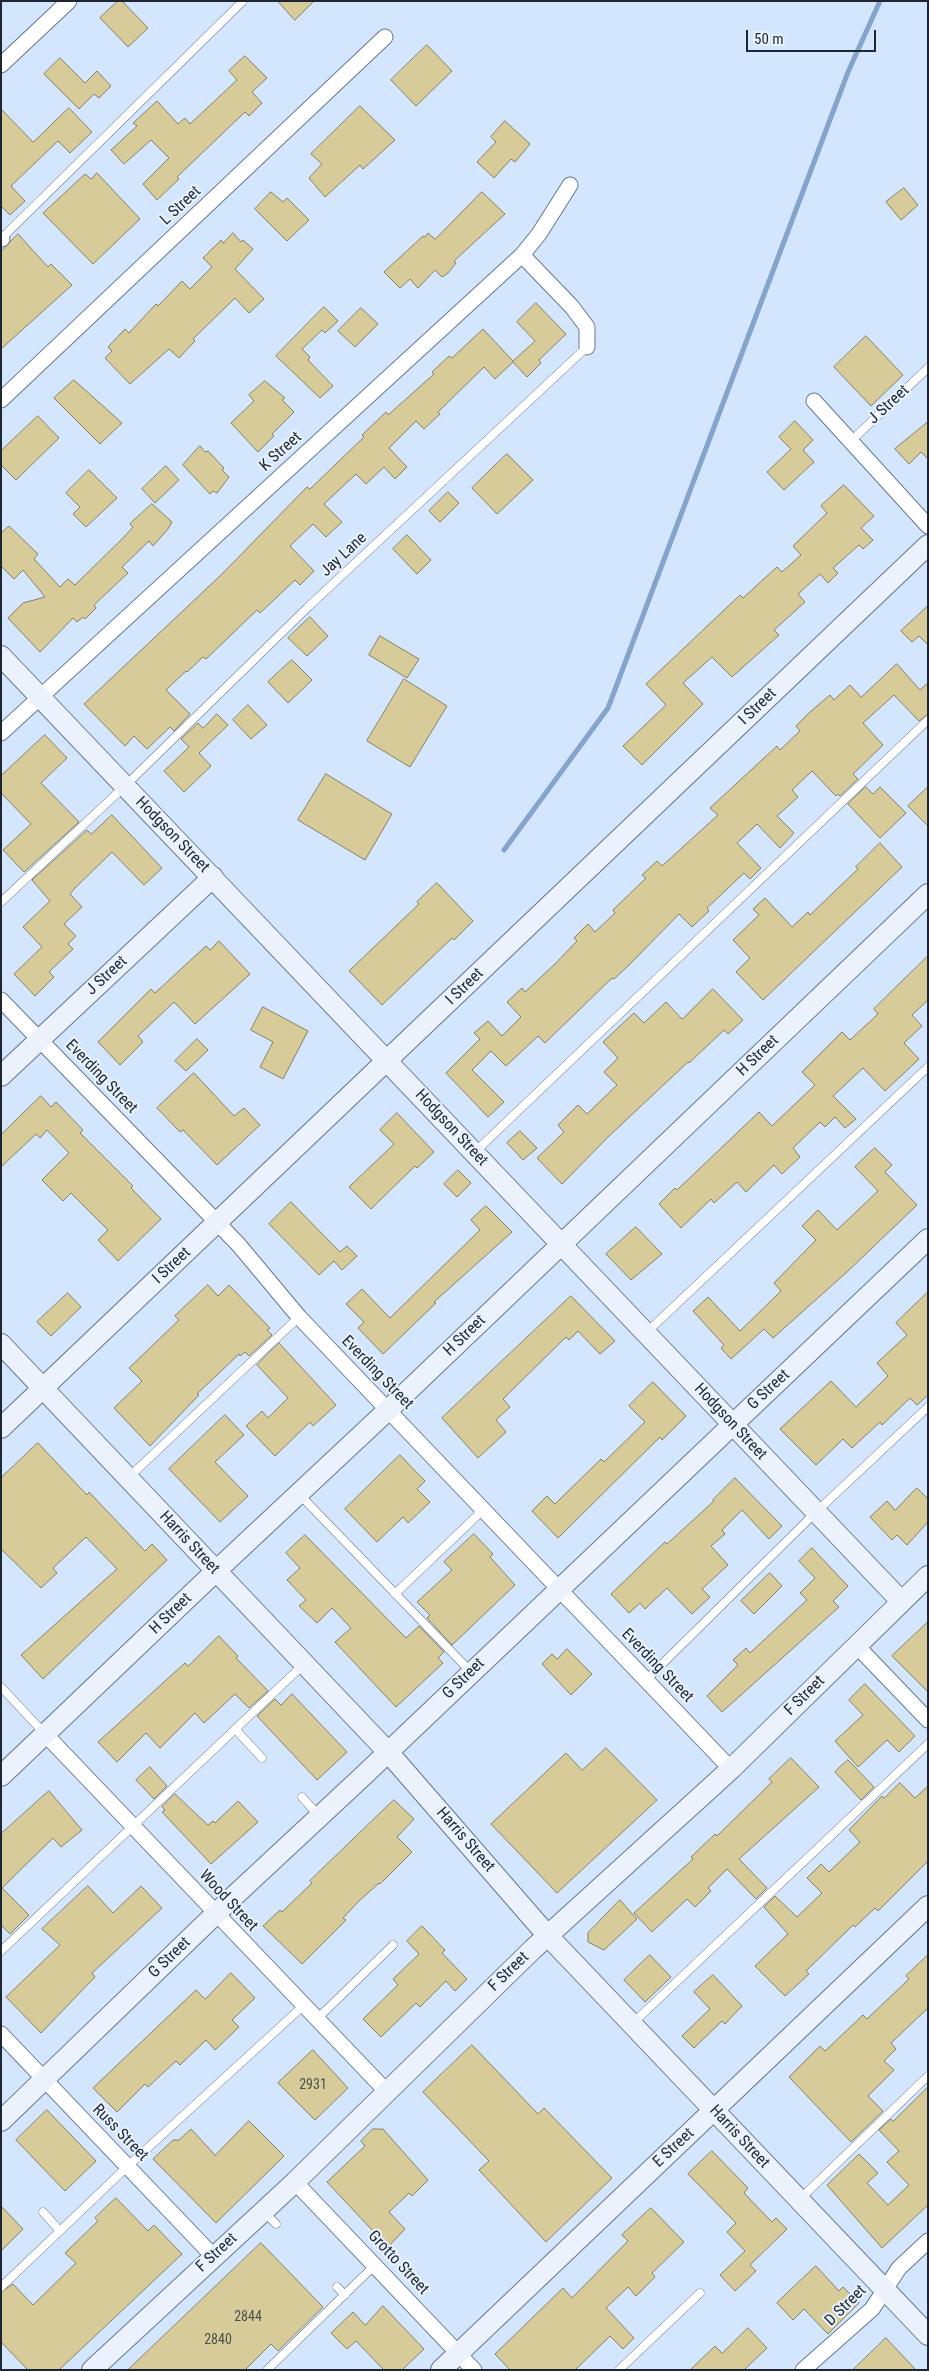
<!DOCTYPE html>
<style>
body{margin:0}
#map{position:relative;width:929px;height:2371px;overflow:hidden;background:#d4e6fe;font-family:"Roboto Condensed",sans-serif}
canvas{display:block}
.frame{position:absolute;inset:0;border:2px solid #1e2731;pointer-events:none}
.scale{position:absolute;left:746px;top:30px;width:130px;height:22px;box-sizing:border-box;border:2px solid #1e2731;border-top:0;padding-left:6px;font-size:15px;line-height:18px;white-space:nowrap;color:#1e2731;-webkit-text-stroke:4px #e9f3ff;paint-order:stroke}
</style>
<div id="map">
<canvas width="929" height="2371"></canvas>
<div class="frame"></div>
<div class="scale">50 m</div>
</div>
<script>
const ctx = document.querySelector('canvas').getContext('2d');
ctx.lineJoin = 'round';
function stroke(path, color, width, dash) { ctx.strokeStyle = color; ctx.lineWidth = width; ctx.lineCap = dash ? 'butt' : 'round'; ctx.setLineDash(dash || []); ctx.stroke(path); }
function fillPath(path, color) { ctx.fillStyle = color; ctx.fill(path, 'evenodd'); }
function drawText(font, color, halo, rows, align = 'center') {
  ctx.font = font + ' "Roboto Condensed",sans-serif'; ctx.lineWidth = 4; ctx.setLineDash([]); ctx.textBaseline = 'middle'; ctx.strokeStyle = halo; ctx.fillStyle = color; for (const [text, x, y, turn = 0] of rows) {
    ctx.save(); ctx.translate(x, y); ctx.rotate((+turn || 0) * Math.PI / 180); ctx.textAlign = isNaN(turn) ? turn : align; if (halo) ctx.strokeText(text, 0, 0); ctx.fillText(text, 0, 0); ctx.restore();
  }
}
stroke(new Path2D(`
 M504,850l104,-142 240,-636 32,-71`), '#84a4cc', 5);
const building = new Path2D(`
 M118,1h4l26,27 -20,19 -28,-29z
 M278,1h36l-19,19z
 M427,45l25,26 -36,35 -25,-26z
 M245,56l22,22 -15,14 10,11 -13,13 -4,-4 -68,65 2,2 -22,21 -14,-16 26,-26 -18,-18 -27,24 -13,-14 26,-24 -4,-3 24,-22 21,23 7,-6 5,6 47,-44 -8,-9z
 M60,58l25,25 12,-12 14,15 -12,12 -5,-4 -15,15 -35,-35z
 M360,106l35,34 -32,29 -3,-4 -35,32 -16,-19 13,-14 -11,-10z
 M69,108l23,24 -22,21 -12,-12 -47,45 14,15 -15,14 -9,-9v-97l32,33z
 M505,121l25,23 -15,18 -4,-3 -17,19 -17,-16 19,-20 -5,-5z
 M97,173l43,46 -47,45 -50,-51 42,-39 6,5z
 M904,188l14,17 -17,15 -15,-18z
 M271,192l12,10 4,-4 22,22 -22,21 -32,-32z
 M482,192l23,22 -51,47 2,2 -8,10 -6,4 -7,-7 -17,18 -8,-9 -10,9 -16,-16 39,-36 2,1 3,-4 7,6z
 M233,233l8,9 2,-2 10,9 -18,20 29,30 -15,14 -14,-15 -42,41 2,2 -16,17 -10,-9 -39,35 -25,-26 7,-7 -4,-4 17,-18 4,4 27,-29 2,2 24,-25 8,8 22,-22 -9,-9 18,-18 2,3z
 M18,234l30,33 3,-3 21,21 -71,64v-97z
 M536,303l30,31 -27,26 2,3 -14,14 -14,-15 -18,17 -11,-12 -46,45 2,2 -16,15 -8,-8 -27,27 18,19 -12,12 -11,-12 -18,17 -10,-10 -32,30 18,18 -16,15 -13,-13 -23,22 24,25 -14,14 -5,-5 -35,33 -3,-3 -51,49 -3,-2 -16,15 -1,-1 -20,19 24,24 -16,17 -4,-4 -23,22 -13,-13 -9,10 -41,-42 138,-130 85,-87 3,2 54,-52 -2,-2 24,-23 2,3 46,-41 -2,-2 17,-16 3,2 31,-29 30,32 22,-20 -18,-19z
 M324,307l14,14 -13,12 -3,-3 -20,19 8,8 -2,3 25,26 -13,12 -44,-42z
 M361,308l17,16 -23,23 -17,-16z
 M866,336l37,39 -32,31 -37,-39z
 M74,380l48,43 -22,21 -46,-46z
 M265,381l20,17 -3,2 12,12 -22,22 2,2 -16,16 -27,-29 23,-22 -5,-6z
 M38,416l21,22 -43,42 -15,-15v-14z
 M795,421l18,19 -10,10 11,12 -30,28 -17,-18 24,-23 -12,-12z
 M928,422v37l-7,-7 -12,12 -14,-15z
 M200,446l5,6 3,-1 16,17 -2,2 7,7 -12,16 -4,-2 -3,3 -27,-29z
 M507,454l26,26 -36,34 -25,-26z
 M166,466l13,14 -24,23 -13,-14z
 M89,470l28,28 -31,29 -13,-13 7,-7 -14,-14z
 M844,485l30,31 -13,12 12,12 -10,9 -4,-4 -26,23 5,5 -10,10 -8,-9 -22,20 7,8 -31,28 5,5 -47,42 -20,-20 -29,26 20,21 -61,61 -19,-19 43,-41 -20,-21 94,-89 3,3 34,-31 5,5 19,-17 -8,-9 34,-33 -6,-7z
 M448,492l11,11 -19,19 -11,-11z
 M152,504l20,18 -4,7 -15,17 -4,-5 -27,26 6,6 -34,32 2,3 -11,11 -2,-2 -6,5 -4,-4 -33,34 -32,-34 15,-15 22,-6 -22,-27 -9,9 -13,-13v-33l8,-7 29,28 -4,5 26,28 8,-8 7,6 49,-48 9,-10 -3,-3z
 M407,535l24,25 -14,14 -24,-25z
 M928,606v39l-9,-9 -7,6 -11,-11z
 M310,617l18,19 -21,20 -19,-18z
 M380,636l39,23 -12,19 -38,-23z
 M292,660l20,20 -24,23 -20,-21z
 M897,664l23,26 8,-7v31l-9,7 -25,-26 -31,28 20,22 -30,29 5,5 -18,17 -2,-2 -2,2 -24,-25 -20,19 6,7 -21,19 17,17 -14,15 -23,-24 -20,19 24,25 -11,11 -6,-6 -37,35 2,3 -17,16 -13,-13 -49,50 -16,15 -2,-1 -67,65 -7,-7 -32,30 -15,-15 -19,19 32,32 -16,15 -42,-44 34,-34 -6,-6 14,-12 14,15 19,-19 -14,-15 15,-14 3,4 31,-29 21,-22 -3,-3 14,-14 7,8 20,-19 -2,-3 33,-32 -4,-3 15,-14 5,5 56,-51 -8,-7 67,-62 3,4 20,-19 -4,-5 14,-14 20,-17 4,5 16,-15 11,12z
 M404,679l43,27 -37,61 -43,-26z
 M248,705l19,20 -16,14 -18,-19z
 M217,714l11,11 -29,28 12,13 -27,26 -20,-21 25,-24 -8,-8 17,-16 5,5z
 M45,735l22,23 -26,25 38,39 -55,50 -21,-22 28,-26 -30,-31v-17z
 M326,774l66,40 -27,46 -67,-40z
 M866,787l7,7 7,-7 26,26 -26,25 -32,-34z
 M928,787v39l-20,-20z
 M112,815l50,53 -18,17 -32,-33 -38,37 -4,5 12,13 -18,17 12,12 -8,8 5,5 -24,23 5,5 -19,19 -21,-22 28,-27 -19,-20 27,-26 -18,-21 55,-50 4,4z
 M880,843l22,24 -139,133 -27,-28 14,-14 -17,-18 26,-25 -6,-6 12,-11 27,29 16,-15 2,3 48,-46 -2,-2z
 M437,883l36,38 -19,19 -2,-2 -70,67 -33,-34 70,-67 -2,-2z
 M219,941l31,33 -55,50 -21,-22 -36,34 5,6 -23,23 -22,-23 53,-53 4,4 51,-47 4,4z
 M928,956v44l-16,15 10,11 -18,17 15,16 -34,32 -22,-23 -30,28 23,23 -11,9 -10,-11 -10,10 -5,-5 -27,26 7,9 -18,17 -8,-9 -28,27 -9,-10 -23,21 -3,-4 -30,29 -22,-24 16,-16 2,2 82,-78 13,14 43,-41 -13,-13 40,-40 8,8 28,-26 -4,-5z
 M713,989l30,31 -15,14 -4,-4 -35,33 -1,-1 -80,75 -46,47 -25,-26 27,-26 -6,-7 20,-20 9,9 30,-29 -13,-13 14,-14 -15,-16 31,-29 10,10 22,-21 16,17z
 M263,1007l45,24 -25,48 -23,-12 13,-25 -22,-12z
 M197,1039l11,11 -22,21 -11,-10z
 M194,1073l40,43 10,-8 16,17 -43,40 -34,-35 -3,2 -23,-24z
 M41,1096l10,11 5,-5 27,28 -3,3 53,53 -2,2 30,31 -43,42 -20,-21 10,-10 -37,-37 -8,8 -21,-21 27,-27 -22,-23 -7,8 -4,-4 -35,33v-32z
 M397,1113l37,39 -17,16 -2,-2 -44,43 -22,-22 45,-43 -14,-14z
 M520,1131l17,17 -14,12 -16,-17z
 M875,1148l17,17 -7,7 32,33 -70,67 -74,66 -9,-9 -33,30 -10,-11 3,-3 -31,-34 15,-14 32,34 41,-40 -7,-8 42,-43 -14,-14 16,-16 19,20 41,-39 -23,-24z
 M458,1170l13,13 -14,14 -13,-13z
 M291,1202l49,50 7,-6 10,10 -15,14 -8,-9 -15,14 -50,-51z
 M486,1206l26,26 -78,70 2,1 -53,51 -25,-26 6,-6 -18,-18 16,-15 28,29 90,-88 -9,-10z
 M636,1227l26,27 -31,26 -25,-26z
 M208,1285l10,11 11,-11 41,43 -3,2 5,5 -23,21 -4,-4 -5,4 -1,-2 -42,40 2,1 -49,51 -36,-38 28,-27 -13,-13 50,-48 -4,-4z
 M928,1292v103l-11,10 -7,-7 -28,27 -2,-3 -28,26 -9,-9 -27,26 -36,-36 51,-48 25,26 32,-31 -11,-13 30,-28 -11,-12z
 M68,1293l13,14 -30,29 -14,-14z
 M571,1296l44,45 -15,13 -22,-23 -9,9 -3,-3 -63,62 7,8 -14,13 10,12 -28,26 -36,-40z
 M279,1343l57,62 -23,21 -3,-4 -35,34 -29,-30 16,-15 6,7 20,-20 -31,-33z
 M653,1382l33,34 -24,24 -2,-3 -102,101 -26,-27 15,-15 8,8 46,-45 3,3 41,-40 -16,-16z
 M225,1415l19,20 -29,27 33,34 -28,26 -51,-53z
 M38,1443l49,52 2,-3 56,59 7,-7 15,16 -124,119 -22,-24 96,-86 -31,-32 -33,31 4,5 -16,15 -40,-39v-71z
 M400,1455l25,26 -8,8 13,13 -22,21 -5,-6 -26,25 -32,-33z
 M735,1478l47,48 -13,13 -27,-29 -20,20 3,4 -14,12 17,19 -26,24 8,8 -18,17 -25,-26 -22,21 -5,-6 -11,10 -18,-19 54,-52 2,2 47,-43 -1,-1z
 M917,1488l11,11v23l-21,23 -10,-10 -5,5 -22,-23 17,-16 8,9z
 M474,1534l19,20 -3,3 25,28 -63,60 -25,-27 3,-3 -13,-13 35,-32 -8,-8z
 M305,1535l101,103 13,-12 25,26 -6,6 5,5 -47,44 -61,-65 16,-14 -19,-20 -15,15 -18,-17 7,-6 -19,-20 13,-12 -14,-15z
 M812,1548l36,38 -15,15 6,6 -117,105 -15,-16 31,-31 -5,-5 13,-12 4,5 57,-53 -7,-7 15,-15 -16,-17z
 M770,1573l12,13 -28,28 -13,-13z
 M928,1622v70l-36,-36z
 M219,1636l19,20 -2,2 32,33 -19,17 -14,-14 -31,29 -9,-10 -35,35 -14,-15 -29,29 -19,-20 87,-79 3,3z
 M567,1649l25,25 -21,21 -29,-31 10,-10 5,5z
 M865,1684l50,52 -16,16 -12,-12 -29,27 -23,-26 28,-26 -14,-15z
 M292,1694l55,58 -30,28 -60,-64 18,-17 6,6z
 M606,1748l51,52 -100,93 -66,-69 75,-71 16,17z
 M791,1758l28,29 -80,72 28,29 -11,11 -29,-30 -19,19 3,3 -16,16 -8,-8 -35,33 -18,-19 59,-54 -2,-2 24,-23 2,2 55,-54 -3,-3z
 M848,1760l26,27 -13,13 -26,-28z
 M150,1767l17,19 -13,13 -18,-19z
 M900,1783l15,15 13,-12v75l-50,50 -3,-3 -20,19 -2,-2 -47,46 3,3 -24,22 -30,-30 33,-32 -24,-27 11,-11 22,21 25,-24 -15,-15 14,-14 8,8 31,-30 -11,-12 33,-34 2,2z
 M49,1791l33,39 -21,17 -8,-9 -51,50 27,27 -19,19 -9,-9v-91z
 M175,1794l33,31 5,-4 2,2 23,-22 20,21 -47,42 -49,-52 3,-2 -3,-3z
 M394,1800l20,19 -17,18 15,15 -32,32 -1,-1 -20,18 -16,17 3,2 -44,44 -39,-38 17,-16 2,2 30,-29 -2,-2z
 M88,1886l25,27 28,-27 21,22 -70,65 3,4 -54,56 -35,-36 54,-52 -18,-16z
 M620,1900l17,19 -33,31 -16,-8v-9z
 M422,1926l23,24 -3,3 25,26 -12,12 -9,-10 -26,26 -4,-4 -35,34 -18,-18 35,-34 -5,-6 26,-25 -12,-13z
 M650,1955l21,22 -26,25 -21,-22z
 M928,1955v53l-37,35 5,6 -12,12 10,9 -26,26 15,15 -32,31 -62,-65 31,-31 5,5 38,-36 4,4 42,-40 -3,-3z
 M231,1973l24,25 -23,22 7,7 -24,23 -9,-10 -26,25 -4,-4 -28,26 -3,-3 -28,28 -24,-24 103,-98 9,9z
 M713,1975l29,31 -17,18 -3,-3 -28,27 -12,-12 28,-27 -16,-17z
 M472,2045l66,69 6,-6 68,70 -66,64 -67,-72 10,-9 -66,-69z
 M313,2050l35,38 -33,32 -37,-37z
 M928,2087v118l-46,43 -55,-63 32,-31 19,19 -11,10 21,22 21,-20 -22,-23 12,-11 -20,-21 12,-11 2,2z
 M47,2110l49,51 -31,30 -49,-51z
 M249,2121l35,35 -68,67 -63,-64 20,-19h6l12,-11 24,26z
 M373,2129h10l45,51 -16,16 -3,-3 -20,19 16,17 -17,18 -61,-65 38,-36 -4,-5z
 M712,2151l36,37 -4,5 28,29 4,-4 11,11 -37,36 6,6 -21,20 -15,-16 25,-24 -18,-19 9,-9 -48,-49z
 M116,2198l32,33 6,-6 28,29 -123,116h-31l-27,-28v-50l12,-8 20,21 43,-42 -11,-10 33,-32 -3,-3z
 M1,2206l22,23 -22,22z
 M651,2208l33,34 -32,31 3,4 -19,19 -8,-9 -22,21 28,30 -11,11 -13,-13 -35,34h-65l-15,-16 68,-66 9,10 56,-57 -6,-6z
 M261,2243l62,64 -45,44 -7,-7 -26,26h-117z
 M816,2266l23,25 4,-4 16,16 -31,31 -24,-25 -11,11 -16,-17z
 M383,2306l41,43 -22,21h-18l-28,-29 -9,8 -16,-16 22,-21 12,13z
 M748,2328l19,20 -23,22h-54l25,-24 7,7z
 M886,2338l30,32h-63z`);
fillPath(building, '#d7cc99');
stroke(building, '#878060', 1);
const lane = new Path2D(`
 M1,239l241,-237
 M850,442l78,-74
 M1,902l124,-116 183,-179 279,-260
 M475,1152l453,-432
 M646,1333l282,-266
 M128,1478l171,-161
 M299,1494l172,178
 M395,1594l88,-84
 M646,1680l170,-168 112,-105
 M1,1687l43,46
 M235,1729l27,29
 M302,1797l16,18
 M1,1951l303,-287
 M316,2020l77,-75
 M633,2023l295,-279
 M800,2199l128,-123
 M43,2212l17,19
 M264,2212l12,12
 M1,2287l127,-121 175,-160
 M337,2287l8,8
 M267,2370l108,-105
 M619,2370l81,-77`);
const street = new Path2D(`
 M1,65l68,-64
 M1,239h1
 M522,255l50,52 15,20v20
 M1,400l384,-363
 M814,401l114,125
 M1,733l521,-478 17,-21 31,-49
 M1,1000l237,244 61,73 432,452
 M856,1645l72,75
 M45,1734l342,358
 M1,2034l212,222
 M295,2182l179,188
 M803,2370l69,-61 27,-41 29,-27`);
const secondary = new Path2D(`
 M1,656l900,945
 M1,1076l212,-199
 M1,1344l387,408 160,184 380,399
 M1,1428l927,-883
 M1,1776l215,-205 172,-161 540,-516
 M1,2121l231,-223 130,-121 566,-538
 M92,2370l203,-188 238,-233 198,-180 197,-193
 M441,2370l487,-464`);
stroke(lane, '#637892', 9);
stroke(street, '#637892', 17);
stroke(secondary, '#637892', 22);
stroke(lane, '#fff', 8);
stroke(street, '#fff', 15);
stroke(secondary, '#ebf2fb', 20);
drawText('14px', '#4c504b', null, [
 ["2931",313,2085],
 ["2844",248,2317],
 ["2840",218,2340]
]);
drawText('16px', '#1e2731', '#e9f3ff', [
 ["L Street",181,206,-43],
 ["J Street",889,405,-43],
 ["K Street",281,452,-42],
 ["Jay Lane",344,555,-43],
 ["I Street",758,707,-44],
 ["Hodgson Street",172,835,46],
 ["J Street",107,976,-43],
 ["I Street",465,987,-44],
 ["H Street",758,1056,-44],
 ["Everding Street",101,1077,46],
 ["Hodgson Street",451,1128,47],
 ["I Street",172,1266,-43],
 ["H Street",465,1336,-44],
 ["Everding Street",377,1373,46],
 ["G Street",769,1390,-43],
 ["Hodgson Street",730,1422,47],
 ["Harris Street",189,1543,47],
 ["H Street",171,1614,-44],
 ["Everding Street",657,1666,46],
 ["G Street",464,1679,-44],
 ["F Street",805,1696,-45],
 ["Harris Street",465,1840,49],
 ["Wood Street",228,1901,47],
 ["G Street",170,1958,-44],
 ["F Street",509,1972,-44],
 ["Russ Street",120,2133,46],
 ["Harris Street",739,2137,47],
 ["E Street",674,2148,-43],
 ["F Street",217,2253,-43],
 ["Grotto Street",398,2263,47],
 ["D Street",846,2306,-45]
]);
</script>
